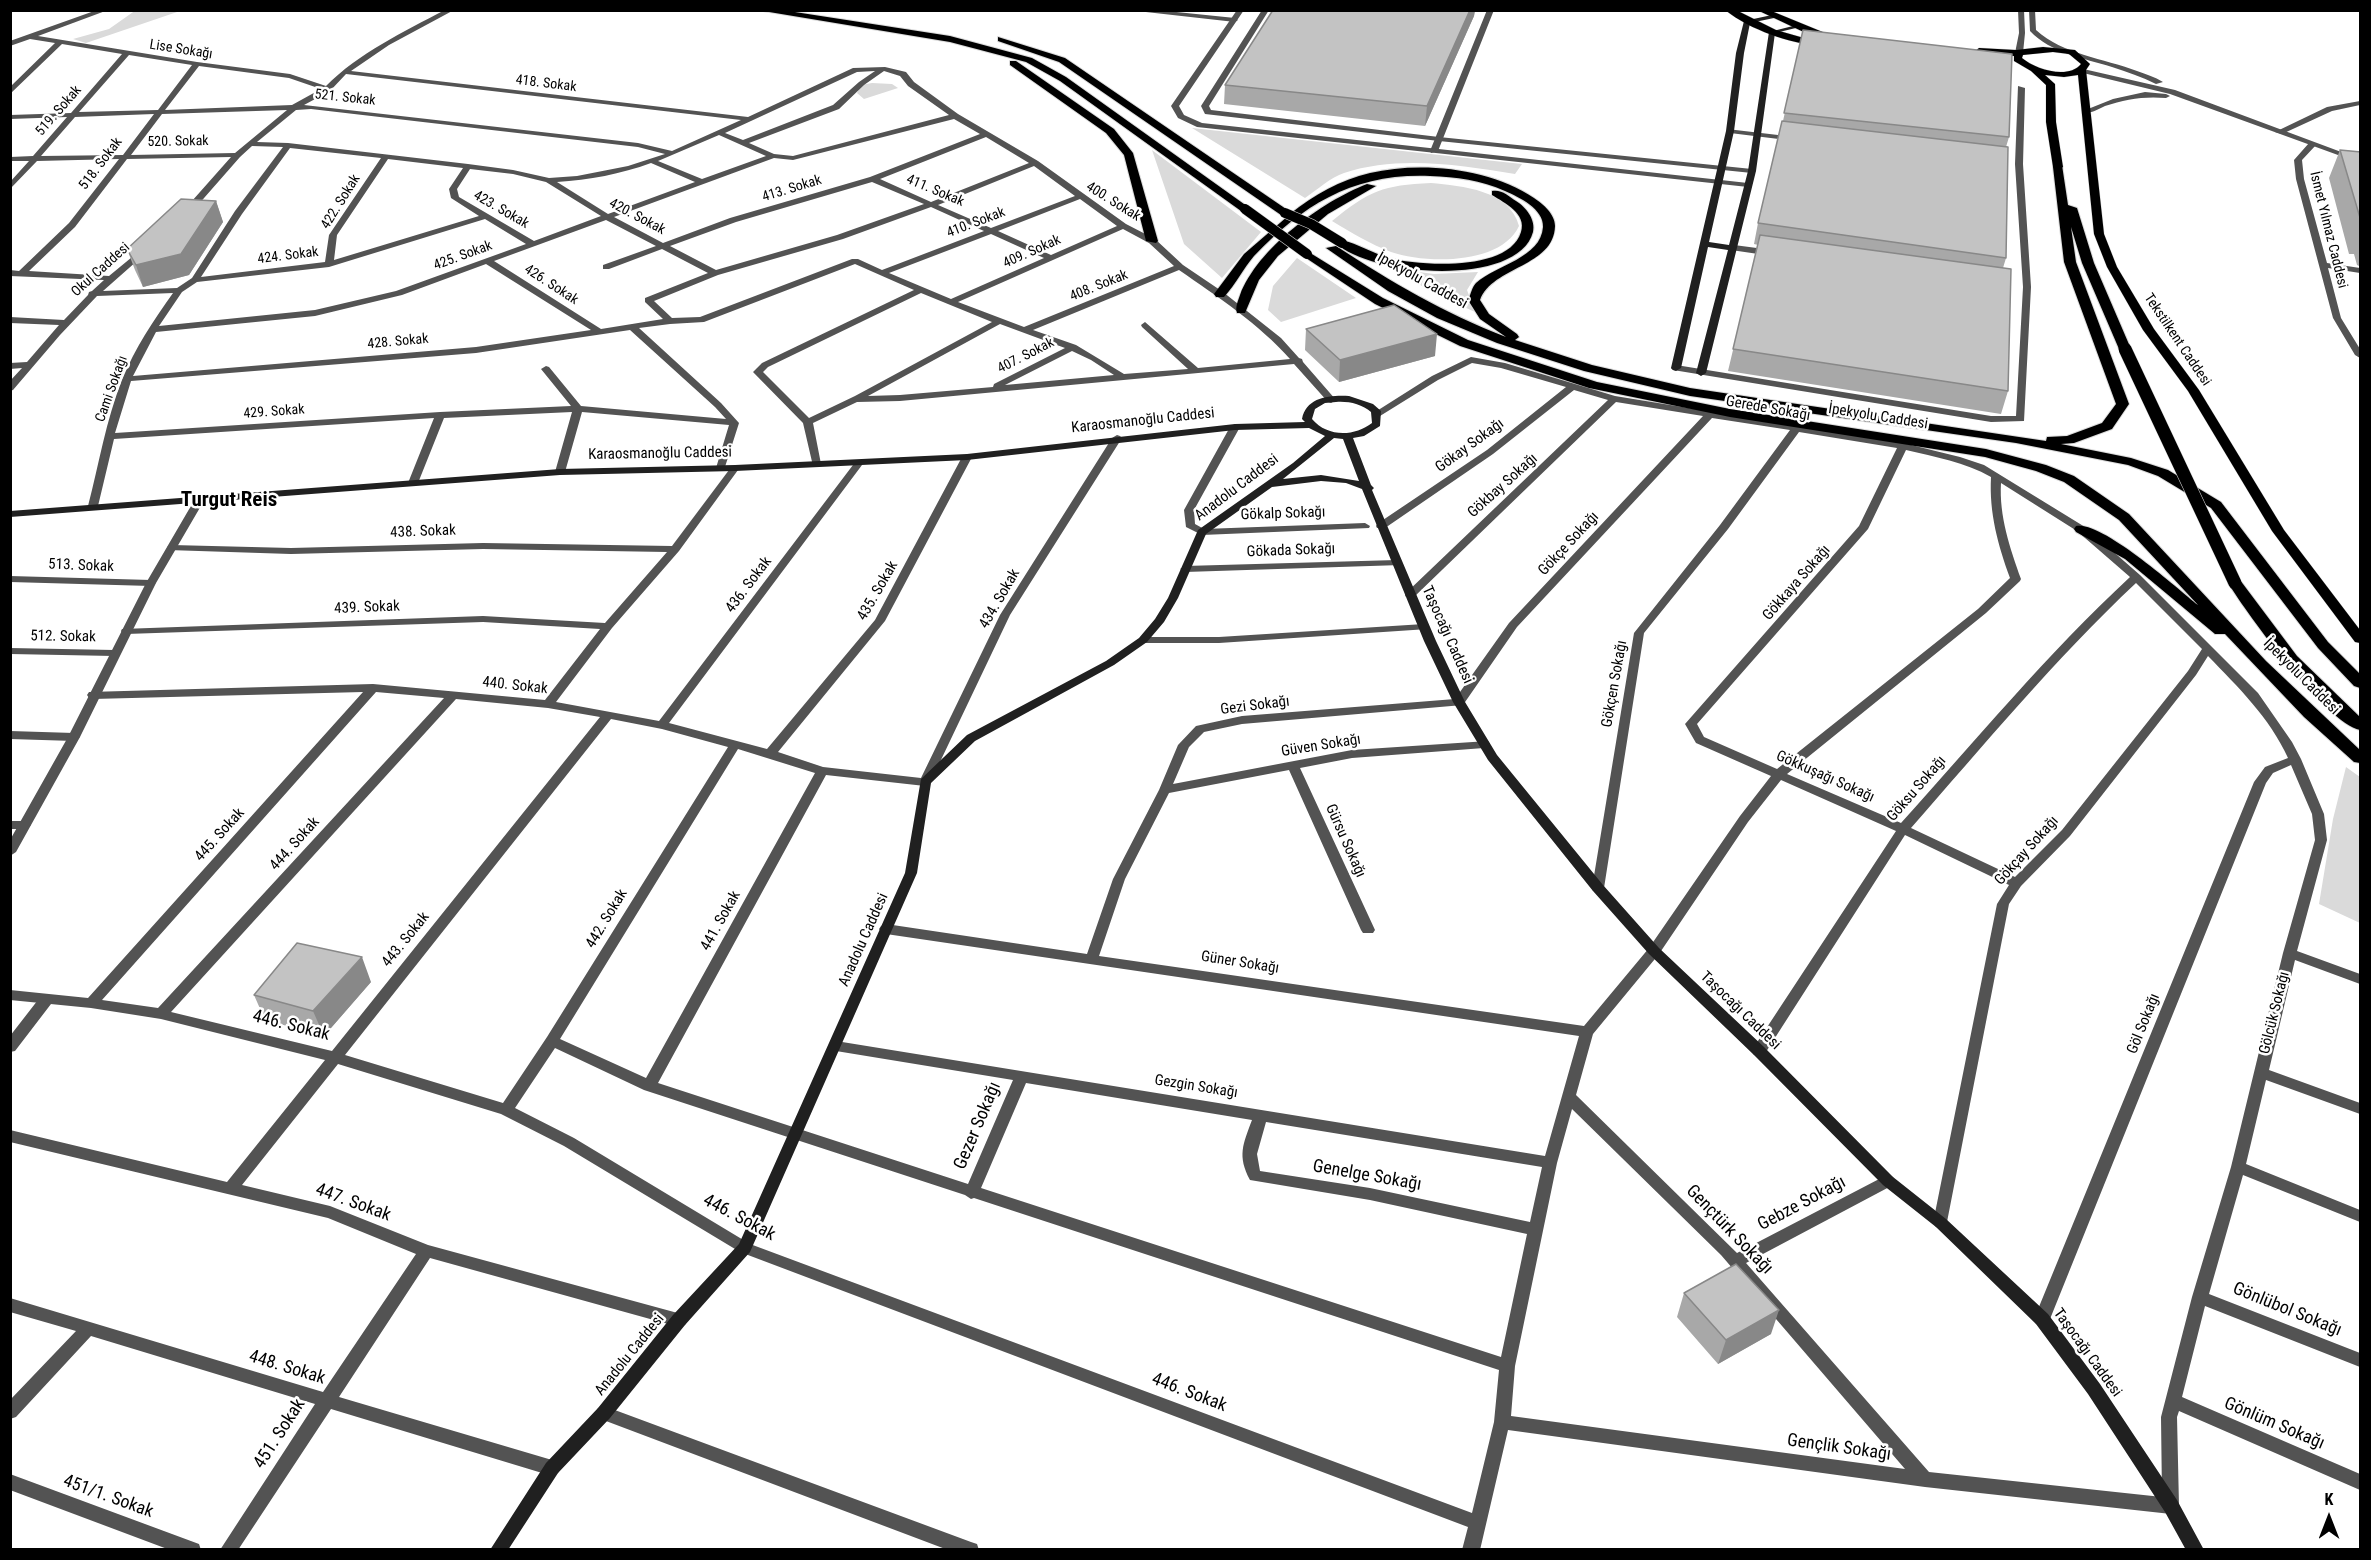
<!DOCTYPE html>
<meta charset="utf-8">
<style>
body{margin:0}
#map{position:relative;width:2371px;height:1560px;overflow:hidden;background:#fff;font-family:"Roboto Condensed",sans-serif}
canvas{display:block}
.frame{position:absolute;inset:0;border:12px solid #000;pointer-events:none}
.north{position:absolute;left:2299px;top:1488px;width:60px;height:60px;-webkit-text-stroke:4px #fff;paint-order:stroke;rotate:0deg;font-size:16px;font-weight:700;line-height:24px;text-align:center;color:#000}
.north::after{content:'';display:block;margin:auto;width:21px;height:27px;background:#000;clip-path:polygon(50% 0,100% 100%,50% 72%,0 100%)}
</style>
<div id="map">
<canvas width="2371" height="1560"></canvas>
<div class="frame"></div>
<div class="north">K</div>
</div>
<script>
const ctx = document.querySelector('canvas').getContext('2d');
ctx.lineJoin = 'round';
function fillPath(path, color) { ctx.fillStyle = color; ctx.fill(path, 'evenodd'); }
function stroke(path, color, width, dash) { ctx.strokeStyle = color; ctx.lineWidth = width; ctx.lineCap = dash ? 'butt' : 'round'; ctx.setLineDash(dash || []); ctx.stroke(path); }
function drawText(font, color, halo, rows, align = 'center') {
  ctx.font = font + ' "Roboto Condensed",sans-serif'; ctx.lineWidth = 5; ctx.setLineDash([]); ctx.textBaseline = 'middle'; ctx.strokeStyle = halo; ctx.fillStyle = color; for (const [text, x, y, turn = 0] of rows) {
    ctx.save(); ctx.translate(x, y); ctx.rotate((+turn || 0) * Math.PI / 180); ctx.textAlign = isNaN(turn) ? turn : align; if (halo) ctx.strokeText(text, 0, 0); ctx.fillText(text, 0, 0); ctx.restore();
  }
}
fillPath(new Path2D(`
 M136,10l44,1 -94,32 -13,-4 36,-10z
 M872,83l20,1 6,4 -34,11 -7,-6 4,-8z
 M1192,128l330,36 -7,10c-55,-9 -117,-19 -171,-1 -13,4 -27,17 -39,25z
 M1152,150l109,82 -39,46 -38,-34z
 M1431,183c31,3 79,7 88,43 -18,39 -93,38 -128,26 -21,-8 -39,-19 -59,-31 37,-30 51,-36 99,-38z
 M1297,258l59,40 -75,24 -13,-12 5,-24z
 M1396,269l38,5 44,-2 -11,18 8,22 -44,-20z
 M2346,767l14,10v146l-41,-19 14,-85z`), '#dadada');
const primary = new Path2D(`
 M1725,10h11l40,20 49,14 -4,3c-33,-5 -69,-16 -96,-37z
 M1757,10h12l61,25 -4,3 -16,-3z
 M2043,47l32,3 15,14 -4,6 18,164 13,33 37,62 45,61 85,140 76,100v13l-5,-1 -83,-111 -84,-140 -45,-61 -36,-63 -13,-33 -16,-159 -14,2 -19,-2 10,9 1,38 7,45 -5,3 -5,-3 -7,-45v-37l-15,-14 -17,-10v-5l-35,-2 -4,-3 4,-3 37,2zM2053,52l16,2 12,10c-13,16 -46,5 -59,-6l1,-3z`);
const trunk = new Path2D(`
 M757,10h25l168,26 82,22 34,19 185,132 -10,2 -181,-130 -34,-19 -76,-20z
 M998,37l67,21 224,153 1,3c24,-19 50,-34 80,-41 51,-12 120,-5 164,25 9,6 21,16 21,28 -1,41 -62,40 -75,74l9,14 28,20 2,3 -4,3 77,25 98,23 356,53 1,-4 20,-1 35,-13 14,-19 -52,-142 -11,-95 9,-2 6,40 9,3 17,55 37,86 -6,4 -6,-4 -37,-86 -11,-36 5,35 53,142 -17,25 -38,14 -13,1 70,14 37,12 53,32 107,140 32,32v14l-6,-2 -36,-38 -107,-140 -53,-32 -30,-11 -112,-22 -326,-47 -106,-25 -87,-28 -60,-25 -49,-27 -62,-43 10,-2c57,37 106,66 170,91l-26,-18 -12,-19c3,-6 4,-13 8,-17 20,-18 65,-25 67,-56 1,-18 -24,-30 -38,-36 -24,-11 -49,-14 -75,-15 -75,-3 -125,27 -176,80 -11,13 -18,28 -30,41h-8l-2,-3 30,-40 44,-38 -7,-1 -222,-153 -61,-21z
 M1010,61h6l98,68 19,24 25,88 -2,2 -10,-2 -22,-86 -18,-22 -96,-68z
 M1367,184l9,2 -48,28 -50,42 -19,24 -14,33h-8c-2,-6 1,-12 3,-18 18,-47 81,-93 127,-111z
 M1492,191c9,-2 17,5 24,10 10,6 20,19 17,31 -15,56 -164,44 -197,11l6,-3c16,4 31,13 47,18 31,8 120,14 132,-26 6,-18 -16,-29 -29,-37z
 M1307,251l76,47 85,42 129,42 133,27 256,40 60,16 28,11 55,38 137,147 94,89v13l-6,-1 -50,-45 -79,-83h-10l-90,-75 -49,-27 -2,-3 2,-3c25,-6 101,62 122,79l-79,-85 -55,-38 -28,-11 -51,-14 -255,-40 -141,-29 -129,-42 -85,-42 -72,-48 -2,-2z
 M2235,579l5,1 57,76 63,61v13c-34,-7 -112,-115 -132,-147z`);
stroke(primary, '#dbdbdb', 1);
stroke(trunk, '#dbdbdb', 2);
fillPath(new Path2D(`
 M97,10h11l-70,26 159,26 93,12 36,12c33,-33 77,-54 119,-76h9l-65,35 -38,26 397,46 105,-49 32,-1 21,5 8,10 44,32 80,47 88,63 29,15 28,26 40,27 58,46 18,20 3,1 1,3 33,38 -5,3 -3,-1 -34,-38 -394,37 -43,1 -44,21 8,41 -5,3 -3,-1 -10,-43 -50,-51 9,-9 152,-73 -59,-26 -151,58 -34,2 -31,4 82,75 18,20 -15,47h-6l-2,-2 13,-43 -147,-13 -17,60 -5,3 -5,-3 17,-60 -128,6 -26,65 -5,3 -4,-1 -1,-2 26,-65 -320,21 -16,67 -1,2h-8l-1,-2c11,-42 18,-86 34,-126 13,-32 31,-59 51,-87l-76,3 -37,39 -47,55 -3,1v-10l12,-13 -12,1v-6l17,-1 32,-37 -49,-2v-6l54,3 24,-25 1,-3 3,-1 12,-11 -94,-4v-6l9,1 50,-48 50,-64 -82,2 -27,28v-7l19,-21h-19v-4l23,-1 34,-39 -57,2v-4l61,-2 51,-59 -60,-10 -52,50v-7l45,-44 -25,-4 -20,7v-5zM129,55l63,10 -34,45 -79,2zM199,66l90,12 32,11 -29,16 -127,5zM875,71l-16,11 -26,23 -90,35 -18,-7 132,-61zM884,71l16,5 8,10 41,29 -156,41 -19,-2 -25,-11 90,-34 25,-24zM346,74l395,46 -69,31 -34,-8 -334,-38 26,-14zM311,109l327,38 27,7 -37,12 -51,10 -28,2 -36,-8 -45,-6 -180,-21 -31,-1 39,-32zM287,110l-52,43 -104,2 31,-41zM154,114l-31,41 -82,1 34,-39zM954,119l26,15 -110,43 -140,41 -67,25 -49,-26 160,-59 19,2zM719,135l47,21 -64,23 -44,-18zM986,137l43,26 -98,39 -51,-23zM252,146l31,1 -48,64 -43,67 -15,10 -74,3 43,-38 1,-2 -4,-3 -34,28 -80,-5 46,-44 52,-68 104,-2 -47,53v4h6l50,-57zM290,148l91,10 -52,77 -4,27 -124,15 41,-63zM388,159l75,9 -14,21 2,9 28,18 -145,44 3,-25zM651,163l44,19 -87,32 -51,-32c32,-2 64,-8 94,-19zM1034,166l41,30 -84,32 -53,-23zM470,169l43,5 33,8 55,34 -67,25 -75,-44 -2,-8zM872,182l52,22 -87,31 -121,35 -46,-24 66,-24zM1080,199l37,27 -66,29 -53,-24zM931,207l53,24 -102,39 -24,-11h-6l-152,58 -28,1 -18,-17 64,-26 125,-36zM485,219l41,25 -130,47 -81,19 -156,16 23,-34 15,-10 132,-15zM606,220l50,26 -53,19v4h6l53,-20 46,24 -63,25v4l18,17 -62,10 -107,-68zM1123,229l26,14 25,23 -150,61 -66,-25zM991,234l53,24 -93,41 -62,-26zM486,264l105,66 -115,17 -343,29 23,-44 159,-16 87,-21zM1179,270c39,27 80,54 111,89l-92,9 -53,-46 -4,3 1,2 46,42 -64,5 -48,-29 -43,-15zM921,293l71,29 -137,74 -46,22 -46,-46 5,-5zM1000,324l65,24 -71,36 -1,3 -93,8 -32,1zM630,330l85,77 11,12 -145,-13 -32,-39 -3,-1 -5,3 30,37 -131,6 -325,21 16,-52 345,-28zM1072,351l19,9 23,15 -109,10z
 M1128,10h29l78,8 3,2 -3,2z
 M1487,10h7l-56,141 -7,2 -1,-2z
 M2018,86l7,2 -2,76 8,123 -7,134 -33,1 -318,-52 -2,-2 5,-3 315,51h25l7,-129 -8,-123z
 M2360,101v4l-28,6 -50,23 -7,-2 52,-25z
 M1727,129l68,8 4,2 -4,2 -65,-8h-3z
 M2309,143l7,2 -14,15 2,19 23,84 33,5v5l-32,-5 13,50 19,31v9l-5,-3 -22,-37 -37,-139 -2,-19z
 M1734,245l38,5 4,3 -4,3 -41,-6v-4z
 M1471,357l34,6 110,33 288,47 57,14 24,8 101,62 55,48 118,118 34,49 9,17 23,55 3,26 -30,111 63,23v10l-65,-24 -26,110 91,33v11l-94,-34 -20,84 114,46v12l-117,-47 -34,119 151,59v14l-155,-61 -23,91 178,77v16l-181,-79 -2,6 2,89 -2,6 -6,2 -246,-27 -417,-57 -28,120h-18l6,-23 -728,-275 -176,-106 -63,-32 -163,-50 -96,121 88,21 98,39 257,70 2,5 -2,5 -6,2 -249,-69 -91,139 213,63 6,3 2,5 -2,5 -6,3 -221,-67 -93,141h-18l95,-146 -224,-68 -75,81 -6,2v-19l66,-69 -66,-19v-14l313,94 93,-138 -88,-36 -318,-76v-12l217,52 98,-122 -164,-41 -70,-11 -81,-8v-10l78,8 275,-306 -270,7 -4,-1 -2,-3 2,-3 284,-8 172,16 55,-71 -117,-7 -357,12 -4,-1 -1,-2 1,-2 361,-13 122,7 62,-71 -184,-3 -192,5 -123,-4 -1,-2 1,-2 4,-1 119,3 192,-5 189,3 60,-80h6v4l-59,81 -67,77 -56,74 103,19 197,-260h6v4l-193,258 98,26 108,-129 87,-163 5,-3 3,1 2,2 -87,164 -107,131 45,15 98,11 79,-163 112,-177 5,-3 3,1 2,2 -112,177 -81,170 -4,1 -99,-11 -168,308 310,101 45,-104 -177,-29 -5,-1 -2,-4 2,-4 5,-1 709,115 34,-120 -693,-102 -5,-2 -2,-3 2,-3 5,-2 201,30 26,-75 46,-89 19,-45 18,-19 46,-10 213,-17 54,-76 194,-207 -87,-14 -202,195h-8l-1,-2 1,-2 202,-193 -34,-10 -81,64 -108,74h-8l-1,-2 1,-2 110,-74 79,-63 -65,-19 -29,-5 -34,17 -58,36 -3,1 -5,-3 60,-38zM1712,418l78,12 -70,95 -86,108 -42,255 1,3h10l1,-3 40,-255 84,-104 71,-97 98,16 -38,78 -174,198 11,19 75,33 -31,40 -91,132 -65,78 -485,-70 26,-77 44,-86 120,-23 72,160 2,3h10l2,-3 -75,-162 52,-10 132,-10 4,-1 2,-3 -2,-3 -136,9 -179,34 16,-37 15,-15 38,-8 221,-19 54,-78zM1906,450c29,7 59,12 85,27 -2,36 7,68 19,101l-32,31 -201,160 -73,-32 -7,-13 171,-195zM2001,483l76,48 53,46c-82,76 -154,163 -229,246l-114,-49 199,-161 34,-32 1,-2c-11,-31 -22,-63 -20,-96zM2136,583l66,66 -14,22 -126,159 -47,47 -104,-49c73,-83 144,-169 225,-245zM2208,656c30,31 62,62 80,102l-23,9 -11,15 -220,537 2,5 6,2 6,-2 2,-5 216,-536 7,-10 18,-8 21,49 3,26 -32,113 -52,214 -39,130 -31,120 1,80 -233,-25 -183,-209 147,-78 2,-4 -2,-4 -5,-2 -5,2 -146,76 -161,-158 17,-61 66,-80 89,-132 33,-42 115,51 -142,216 -2,4 2,4 5,1 5,-1 141,-220 104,50 -12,19 -64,319 3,4 5,2 5,-2 63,-323 12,-18 49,-50 126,-161zM376,692l68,6 -286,310 -56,-8zM456,699l92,9 52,9 -268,334 -161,-39zM611,719l51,10 66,18 -181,290 -44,66 -158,-48zM738,749l77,24 -169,305 -86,-39zM555,1048l89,42 321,105 6,4 3,-1 525,172 -5,52 -22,91 -722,-269 -176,-106 -59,-30zM1026,1083l226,37c-9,24 -15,36 -2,60l120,20 157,34 -26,123 -520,-169zM1572,1109l149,146 184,214 -394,-53 4,-50 42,-203zM1266,1122l276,45 -12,55 -160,-34 -110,-17 -3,-17z
 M1235,424l5,3 -46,83 1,14 9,5 161,-6 5,3 -1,2 -167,7 -16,-8 -2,-17 46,-83z
 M1397,560l5,3 -1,2 -216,7 -5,-3 5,-3z
 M10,576l141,4 5,3 -5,3 -141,-4z
 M1424,624l5,3 -1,2 -209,14h-76l-6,-3 6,-3h76z
 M10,648l104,2 6,3 -6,3 -104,-2z
 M10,731l64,2 6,4 -6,4 -64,-2z
 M10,821h15l6,4 -6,4h-15z
 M604,1406l367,136 6,2 2,6h-31l-350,-132 -2,-5 2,-5z
 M10,1474l189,70 2,6h-31l-160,-60z`), '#535353');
fillPath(new Path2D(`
 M1237,10h7l-65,96 5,9 18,8 546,60 4,2 -4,2 -551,-60 -19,-9 -7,-12z
 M1262,10h7l-60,96 2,4 228,27 313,32 4,2 -4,2 -313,-32 -234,-27 -4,-8z
 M2018,10h6l1,23 -2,20 -4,2 -4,-2 4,-20z
 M2029,10h6l1,20c28,25 67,28 101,41 8,3 18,6 26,11l-7,2c-14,-7 -29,-12 -44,-17 -29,-9 -61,-14 -82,-36z
 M2079,68l96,22 185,69v4l-190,-69 -91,-22z
 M2145,92l21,2 4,2 -4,2c-21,-2 -41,1 -61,8 -7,3 -15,9 -22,5l30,-12z
 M200,496l5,3 -49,84 -76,154 -64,115 -6,4v-16l58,-103 78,-154 49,-84z
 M46,995l5,1 2,4 -2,4 -36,47 -5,1v-16l31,-40z`), '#535353');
fillPath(new Path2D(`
 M1772,15l3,2 -1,1 -24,5 -6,30 -10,78 -25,111 20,3 19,-74 21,-139 28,-7 3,2 -25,6 -19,138 -50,202 -5,3 -5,-3 32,-123 -20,-3 -27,121 -5,3 -3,-1 -2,-2 55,-237 10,-78 8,-32z
 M1349,396l24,8 8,7 -1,15 -16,10 -11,2 18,47 3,3 -2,2 64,151 29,61 32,53 106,130 56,63 105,99 129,130 53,42 102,95 52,70 77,116 27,50h-18l-21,-38 -77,-118 -52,-70 -100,-97 -53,-42 -129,-130 -105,-101 -56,-63 -105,-131 -35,-58 -29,-61 -62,-152 -16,-6 -25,-2 -49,6 -66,47 -28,64 -14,24 -17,20 -33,23 -139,76 -44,42 -14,90 -167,379 -65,73 -75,93 -52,55 -50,77h-18l56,-87 52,-55 75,-93 66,-71 166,-371 16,-94 46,-44 139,-74 33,-23 16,-19 13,-21 30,-68 95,-67 32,-27 -16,-8 -74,2 -268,30 -232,11 -175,4 -550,42v-6l550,-42 175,-4 232,-11 268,-30 70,-2 -3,-3c4,-22 28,-24 47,-23zM1336,402c12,-1 26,2 35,10l1,11c-18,14 -45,14 -60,-4l3,-10 10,-6zM1334,438l9,1 16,42 -38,-6 -38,4z`), '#202020');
fillPath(primary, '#000');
fillPath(trunk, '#000');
const trunkBridgeFar1 = new Path2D(`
 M1245,209l62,45
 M1285,213l26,11 31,19`);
const trunkBridge = new Path2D(`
 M2125,349l110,234`);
stroke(trunkBridgeFar1, '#dbdbdb', 11, []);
stroke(trunkBridge, '#dbdbdb', 14, []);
stroke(trunkBridgeFar1, '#000', 10);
stroke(trunkBridge, '#000', 13);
fillPath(new Path2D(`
 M1273,10h202l-1,6 -49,110 -201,-22 1,-19z
 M1803,30l206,107 -3,10v111l-3,10 5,123 -7,23 -273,-43 30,-126 -4,-1 4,-21 25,-102z
 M2340,150l21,2v115l-4,-2 -3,-11h-5l-20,-76z
 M216,201l7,21 -34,53 -46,12 -8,-17 -8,-21z
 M2361,271v13l-2,-9z
 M1306,329l129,27 -96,26 -34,-32z
 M371,982l-47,54 -59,-16 -11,-25z
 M1684,1293l87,41 -53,30 -41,-47z`), '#a8a8a8');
fillPath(new Path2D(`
 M1470,10h5l-1,6 -49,110 2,-20z
 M216,201l7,21 -34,53 -46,12 -7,-22z
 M1437,334l-2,22 -96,26 1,-22z
 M362,957l9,25 -47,54 -11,-25z
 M1779,1310l-8,24 -53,30 8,-24z`), '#888');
const building = new Path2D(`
 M1273,10h197l-43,96 -202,-21z
 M1803,30l209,24 -3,83 -225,-24z
 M1782,121l226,26 -2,111 -248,-35z
 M2340,150l21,2v69z
 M181,199l35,2 -35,53 -45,11 -9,-16z
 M1760,235l251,34 -3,122 -275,-42z
 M1394,305l43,29 -97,26 -34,-31z
 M297,943l65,14 -49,54 -59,-16z
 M1736,1264l43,46 -53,30 -42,-47z`);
fillPath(building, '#c3c3c3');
stroke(building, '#888', 1.5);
drawText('14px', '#000', '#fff', [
 ["Lise Sokağı",181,50,9],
 ["418. Sokak",546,84,7],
 ["521. Sokak",345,98,6],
 ["519. Sokak",59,111,-49],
 ["520. Sokak",178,142,-1],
 ["518. Sokak",101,164,-53],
 ["413. Sokak",792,189,-17],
 ["411. Sokak",935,191,23],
 ["422. Sokak",341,202,-58],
 ["400. Sokak",1113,202,32],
 ["423. Sokak",501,210,30],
 ["420. Sokak",637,217,28],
 ["410. Sokak",976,223,-21],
 ["İsmet Yılmaz Caddesi",2328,230,76],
 ["409. Sokak",1032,252,-24],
 ["424. Sokak",288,256,-7],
 ["425. Sokak",463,256,-20],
 ["Okul Caddesi",101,270,-42],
 ["426. Sokak",551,285,33],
 ["408. Sokak",1099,286,-22],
 ["Tekstilkent Caddesi",2177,340,56],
 ["428. Sokak",398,342,-5],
 ["407. Sokak",1026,356,-27],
 ["Cami Sokağı",112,389,-70],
 ["429. Sokak",274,412,-4]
]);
drawText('15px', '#000', '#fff', [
 ["İpekyolu Caddesi",1422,281,29],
 ["Gerede Sokağı",1768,409,10],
 ["İpekyolu Caddesi",1878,417,9],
 ["Karaosmanoğlu Caddesi",1143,421,-6],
 ["Gökay Sokağı",1470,446,-36],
 ["Karaosmanoğlu Caddesi",660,454,-1],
 ["Gökbay Sokağı",1503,486,-42],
 ["Anadolu Caddesi",1237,488,-37],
 ["Gökalp Sokağı",1283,514,-2],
 ["438. Sokak",423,532,-2],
 ["Gökçe Sokağı",1569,544,-47],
 ["Gökada Sokağı",1291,551,-2],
 ["513. Sokak",81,566,2],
 ["Gökkaya Sokağı",1797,583,-49],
 ["436. Sokak",749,585,-53],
 ["435. Sokak",878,591,-60],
 ["434. Sokak",1000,599,-60],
 ["439. Sokak",367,608,-2],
 ["Taşocağı Caddesi",1447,635,66],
 ["512. Sokak",63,637,1],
 ["İpekyolu Caddesi",2301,677,45],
 ["Gökçen Sokağı",1615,684,-80],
 ["440. Sokak",515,686,6],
 ["Gezi Sokağı",1255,706,-7],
 ["Güven Sokağı",1321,746,-9],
 ["Gökkuşağı Sokağı",1825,777,24],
 ["Göksu Sokağı",1917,789,-49],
 ["445. Sokak",220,835,-48],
 ["Gürsu Sokağı",1345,841,66],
 ["444. Sokak",295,844,-48],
 ["Gökçay Sokağı",2027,851,-48],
 ["442. Sokak",607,919,-59],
 ["441. Sokak",721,921,-61],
 ["443. Sokak",406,940,-51],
 ["Anadolu Caddesi",864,940,-66],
 ["Güner Sokağı",1240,963,9],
 ["Taşocağı Caddesi",1740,1011,44],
 ["Gölcük Sokağı",2275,1013,-76],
 ["Göl Sokağı",2144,1024,-68],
 ["Gezgin Sokağı",1196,1087,9],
 ["Taşocağı Caddesi",2087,1353,54],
 ["Anadolu Caddesi",630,1355,-51]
]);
drawText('18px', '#000', '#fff', [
 ["446. Sokak",291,1026,14],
 ["Gezer Sokağı",978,1126,-67],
 ["Genelge Sokağı",1367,1176,10],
 ["447. Sokak",353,1203,20],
 ["Gebze Sokağı",1802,1204,-28],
 ["446. Sokak",739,1218,28],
 ["Gençtürk Sokağı",1729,1230,46],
 ["Gönlübol Sokağı",2287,1310,22],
 ["448. Sokak",287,1368,17],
 ["446. Sokak",1189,1393,21],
 ["Gönlüm Sokağı",2274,1424,23],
 ["451. Sokak",280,1434,-57],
 ["Gençlik Sokağı",1839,1448,8],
 ["451/1. Sokak",108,1497,20]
]);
drawText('bold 21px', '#000', '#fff', [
 ["Turgut Reis",229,501]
]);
</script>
